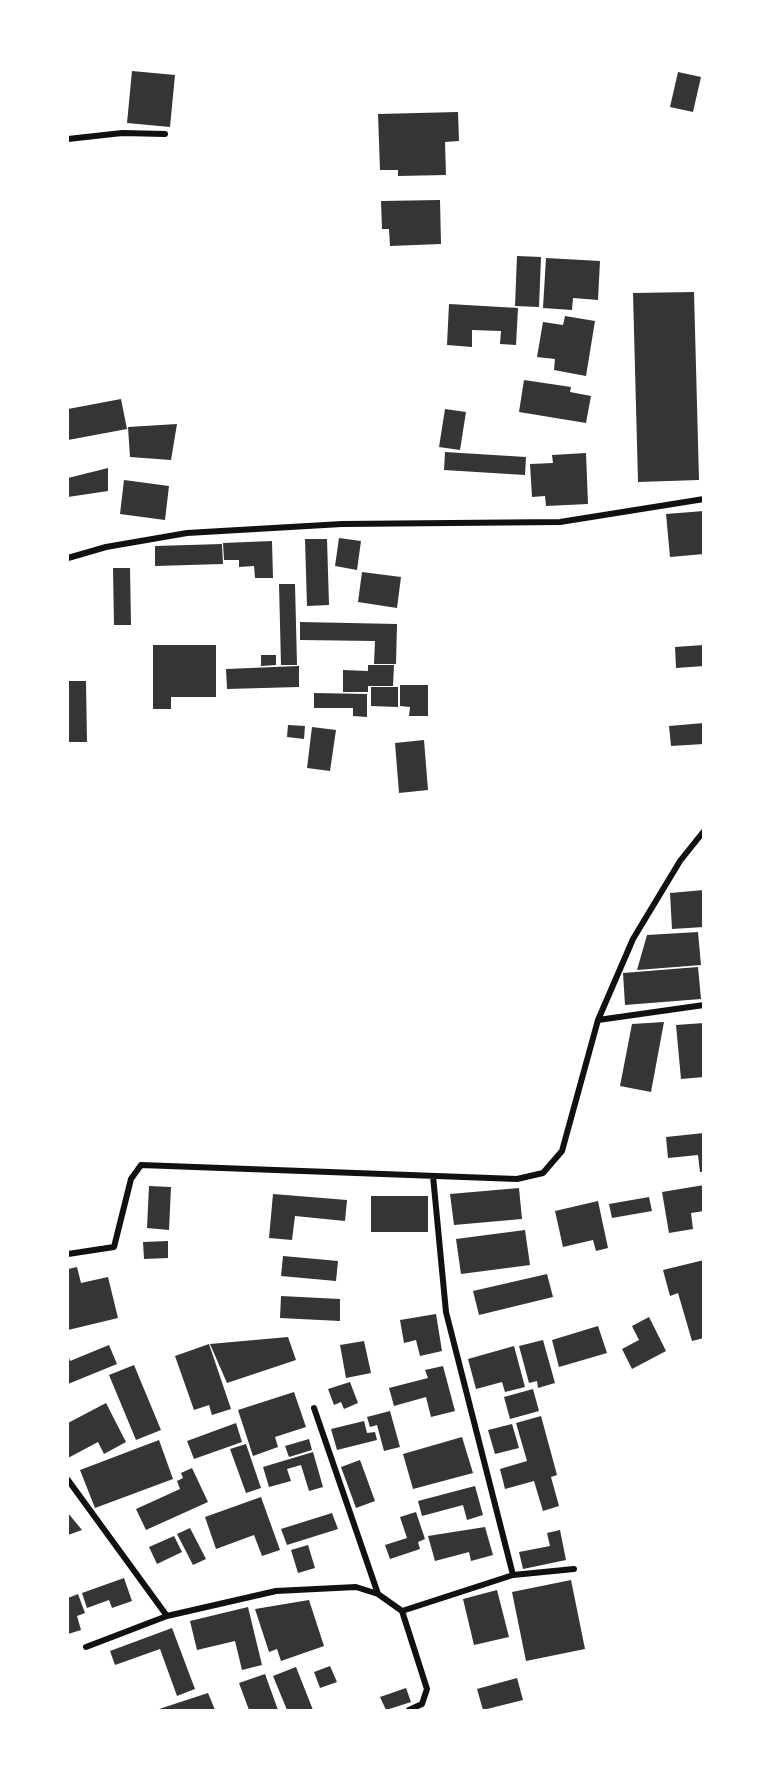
<!DOCTYPE html>
<style>
body{margin:0}
#map{position:relative;width:771px;height:1778px;overflow:hidden;background:#fff;font-family:"Crimson Pro",serif}
canvas{display:block}
.frame{position:absolute;inset:0;border:69px solid #fff;pointer-events:none}
</style>
<div id="map">
<canvas width="771" height="1778"></canvas>
<div class="frame"></div>
</div>
<script>
const ctx = document.querySelector('canvas').getContext('2d');
ctx.lineJoin = 'round';
function fillPath(path, color) { ctx.fillStyle = color; ctx.fill(path, 'evenodd'); }
function stroke(path, color, width, dash) { ctx.strokeStyle = color; ctx.lineWidth = width; ctx.lineCap = dash ? 'butt' : 'round'; ctx.setLineDash(dash || []); ctx.stroke(path); }
fillPath(new Path2D(`
 M132,71l43,4 -5,52 -43,-4z
 M678,72l23,5 -8,35 -23,-5z
 M458,112l1,29 -14,1 1,33 -48,1v-6h-18l-2,-56z
 M440,200l1,44 -51,2 -1,-17h-7l-1,-28z
 M517,256l24,1 -2,50 -24,-1z
 M546,258l54,3 -2,39 -25,-2 -1,12 -29,-2z
 M694,292l5,188 -61,2 -5,-189z
 M449,304l69,4 -2,37 -16,-1 1,-13 -29,-1v17l-25,-2z
 M565,316l30,5 -9,55 -32,-6 1,-11 -18,-2 6,-35 20,3z
 M524,380l47,7 -1,5 21,4 -5,27 -67,-11z
 M121,399l6,30 -59,11v-31z
 M445,409l21,3 -6,38 -21,-3z
 M177,424l-6,36 -41,-3 -2,-30z
 M445,452l81,5 -1,18 -81,-5z
 M586,453l2,51 -42,2 -1,-10 -13,1 -2,-33 23,-1 -1,-8z
 M108,468v23l-40,6v-19z
 M124,480l45,6 -4,34 -45,-6z
 M704,511v43l-34,3 -4,-43z
 M339,538l22,3 -4,29 -22,-4z
 M305,539h22l2,66 -22,1z
 M272,541l1,37h-18l-1,-12 -15,1v-7h-15l-1,-17z
 M222,544l1,20 -68,2v-20z
 M113,568h17l1,57h-17z
 M362,572l39,5 -4,31 -39,-6z
 M279,584h16l2,81h-16z
 M300,622l97,2 -1,40h-22l1,-23 -75,-1z
 M153,645h63v52h-45v12h-18z
 M704,645v21l-28,2 -1,-21z
 M261,655h15v10l-15,1z
 M368,665h26l-1,21h-25v6h-25v-22l25,1z
 M299,666v21l-72,2 -1,-20z
 M68,681h18l1,61h-19z
 M400,685h28v31h-19l1,-9 -10,-1z
 M371,687h27v20l-27,-1z
 M314,693l53,1v23l-14,-1v-8h-39z
 M704,723v21l-33,2 -2,-20z
 M288,725l17,1 -1,13 -17,-2z
 M312,727l24,3 -6,41 -23,-3z
 M424,740l4,50 -29,3 -4,-50z
 M704,890v37l-32,2 -2,-36z
 M698,932l3,33 -64,5 10,-35z
 M698,967l3,32 -76,6 -2,-32z
 M664,1022l-13,70 -31,-6 12,-62z
 M704,1023v54l-23,2 -5,-54z
 M704,1133v39h-4l-2,-17 -30,3 -2,-21z
 M704,1185v26l-13,2 2,16 -24,4 -7,-41z
 M149,1186l22,1 -2,43 -22,-2z
 M519,1188l3,31 -68,6 -4,-31z
 M273,1194l74,6 -2,21 -50,-5 -3,24 -23,-2z
 M371,1196h57v36h-57z
 M649,1197l3,14 -40,7 -3,-14z
 M598,1201l10,47 -12,3 -3,-11 -30,7 -8,-36z
 M525,1230l5,35 -69,9 -5,-35z
 M168,1241v17l-24,1 -1,-17z
 M283,1256l55,5 -2,20 -55,-5z
 M704,1260v78l-12,3 -14,-48 -8,3 -7,-26z
 M77,1267l4,16 27,-6 10,41 -50,12v-61z
 M547,1274l6,23 -74,18 -6,-24z
 M281,1296l59,3v22l-60,-3z
 M436,1314l6,37 -22,5 -4,-16 -12,3 -4,-23z
 M649,1317l17,34 -34,18 -10,-20 17,-9 -7,-14z
 M598,1326l9,27 -48,14 -7,-27z
 M288,1337l8,23 -69,23 -17,-39z
 M543,1340l12,43 -17,5 -1,-7 -8,2 -10,-37z
 M364,1341l7,32 -25,5 -6,-33z
 M209,1344l22,65 -19,6 -3,-10 -15,5 -19,-54z
 M109,1345l8,19 -49,20v-30l2,7z
 M514,1346l11,41 -20,5 -3,-10 -26,7 -8,-30z
 M134,1365l27,65 -25,10 -27,-65z
 M443,1366l12,45 -24,6 -5,-20 -32,9 -5,-18 39,-10 -3,-8z
 M350,1382l8,21 -14,6 -3,-7 -7,3 -6,-16z
 M533,1389l6,22 -29,8 -6,-22z
 M294,1392l12,35 -31,10 3,10 -25,9 -15,-46z
 M106,1403l20,39 -22,12 -6,-12 -30,16v-35z
 M390,1411l10,36 -16,4 -7,-26 -7,2 -3,-10z
 M541,1416l16,59 -6,2 8,29 -16,5 -9,-30 -29,8 -5,-20 27,-8 -11,-38z
 M364,1421l3,12 8,-1 2,8 -40,10 -6,-21z
 M236,1423l6,19 -48,17 -7,-18z
 M512,1424l7,24 -24,6 -7,-24z
 M462,1437l11,36 -60,16 -10,-35z
 M309,1439l3,11 -23,7 -4,-11z
 M159,1440l14,39 -78,29 -15,-38z
 M246,1444l15,44 -15,5 -16,-44z
 M313,1452l10,35 -14,4 -8,-26 -14,4 4,12 -22,6 -6,-20z
 M360,1460l15,41 -19,7 -15,-41z
 M192,1468l16,34 -62,28 -10,-21 44,-20 -3,-8 6,-3 -2,-5z
 M475,1486l8,29 -16,5 -4,-15 -41,11 -4,-15z
 M261,1497l19,53 -18,6 -8,-21 -38,14 -11,-32z
 M416,1512l9,27 -7,3 2,7 -30,10 -5,-14 22,-7 -7,-21z
 M68,1513l14,17 -14,5z
 M332,1513l6,16 -51,16 -6,-16z
 M485,1527l8,28 -22,6 -2,-9 -34,9 -7,-25z
 M190,1528l16,31 -13,6 -16,-31z
 M560,1530l6,30 -43,9 -4,-17 31,-6 -3,-13z
 M174,1536l8,16 -25,12 -8,-17z
 M308,1545l7,23 -17,5 -7,-23z
 M124,1578l8,23 -20,7 -3,-8 -22,8 -5,-15z
 M571,1580l14,69 -59,12 -14,-69z
 M497,1590l12,47 -35,8 -11,-46z
 M78,1594l7,19 -8,3 4,14 -13,4v-36z
 M309,1600l15,46 -43,15 -4,-12 -8,3 -14,-43z
 M248,1607l14,58 -20,5 -7,-29 -38,9 -7,-29z
 M172,1628l23,61 -18,7 -17,-47 -45,16 -5,-14z
 M330,1666l7,16 -17,6 -6,-16z
 M296,1667l17,43h-26l-14,-34z
 M265,1674l13,36h-29l-10,-27z
 M517,1678l6,22 -40,10 -6,-21z
 M406,1688l5,14 -25,8 -6,-13z
 M208,1693l7,17h-59z`), '#353535');
stroke(new Path2D(`
 M68,139l54,-6 43,1
 M68,558l38,-11 81,-14 155,-9 218,-2 144,-23
 M598,1020l106,-15
 M433,1176l13,136 67,263
 M68,1254l46,-7 17,-68 10,-14 376,14 26,-6 19,-22 36,-131 35,-81 47,-78 24,-30
 M314,1408l64,186
 M68,1480l99,136
 M402,1611l111,-36 61,-6
 M86,1647l81,-31 109,-25 80,-4 22,7 24,17 25,78 -5,15 -13,6`), '#111', 6);
</script>
